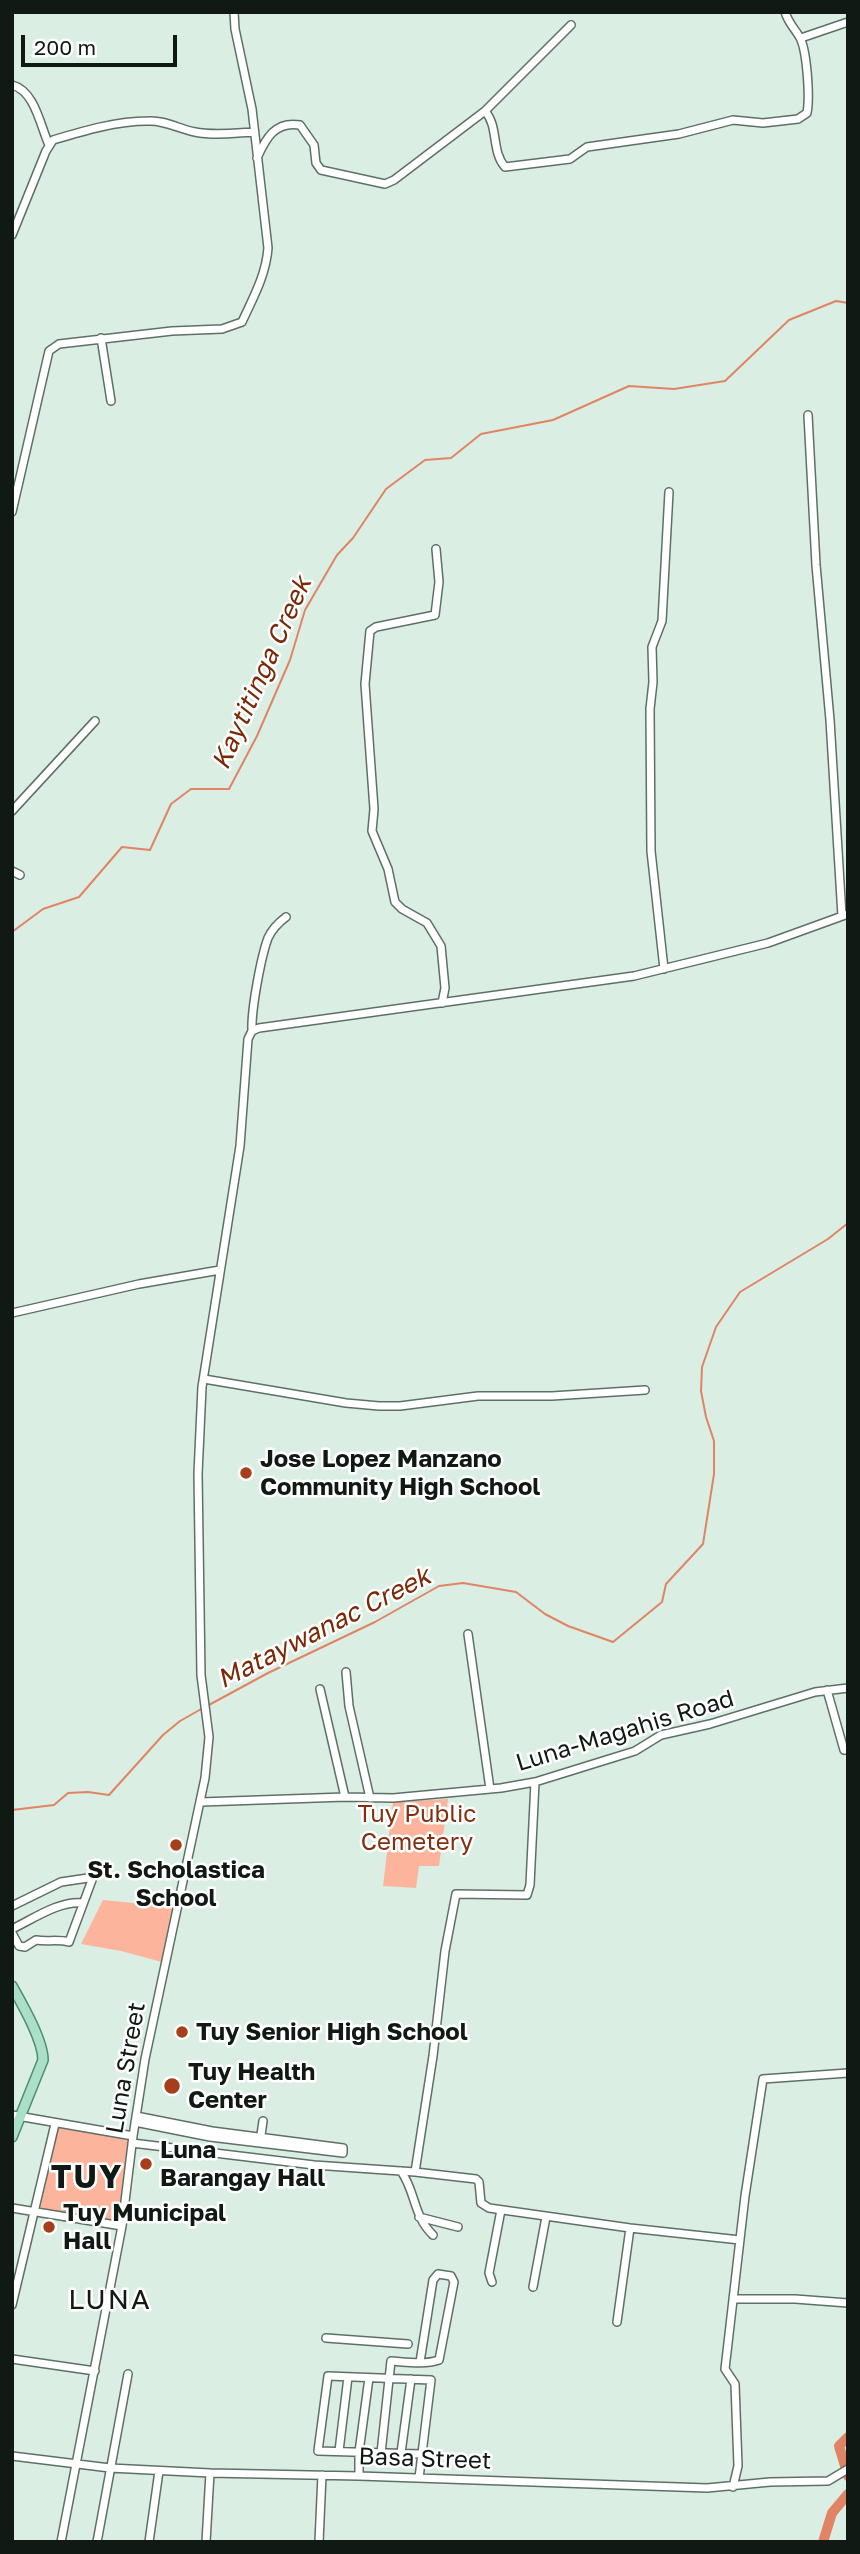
<!DOCTYPE html>
<style>
body{margin:0}
#map{position:relative;width:860px;height:2554px;overflow:hidden;background:#daeee3;font-family:"Golos Text",sans-serif}
canvas{display:block}
.frame{position:absolute;inset:0;border:14px solid #111915;pointer-events:none}
.scale{position:absolute;left:21px;top:35px;width:156px;height:32px;box-sizing:border-box;border:4px solid #111915;border-top:0;padding-left:9px;font-size:21px;line-height:24px;white-space:nowrap;color:#111915;-webkit-text-stroke:5px #fff;paint-order:stroke}
</style>
<div id="map">
<canvas width="860" height="2554"></canvas>
<div class="frame"></div>
<div class="scale">200 m</div>
</div>
<script>
const ctx = document.querySelector('canvas').getContext('2d');
ctx.lineJoin = 'round';
function fillPath(path, color) { ctx.fillStyle = color; ctx.fill(path, 'evenodd'); }
function stroke(path, color, width, dash) { ctx.strokeStyle = color; ctx.lineWidth = width; ctx.lineCap = dash ? 'butt' : 'round'; ctx.setLineDash(dash || []); ctx.stroke(path); }
function drawText(font, color, halo, rows, align = 'center') {
  ctx.font = font + ' "Golos Text",sans-serif'; ctx.lineWidth = 5; ctx.setLineDash([]); ctx.textBaseline = 'middle'; ctx.strokeStyle = halo; ctx.fillStyle = color; for (const [text, x, y, turn = 0] of rows) {
    ctx.save(); ctx.translate(x, y); ctx.rotate((+turn || 0) * Math.PI / 180); ctx.textAlign = isNaN(turn) ? turn : align; if (halo) ctx.strokeText(text, 0, 0); ctx.fillText(text, 0, 0); ctx.restore();
  }
}
fillPath(new Path2D(`
 M448,1799l-9,67h-20l-3,22 -33,-2 10,-84z
 M103,1900l70,7 -11,55 -41,-11 -40,-7z
 M58,2127l71,12 -9,84 -80,-13z`), '#fcb49c');
stroke(new Path2D(`
 M12,932l31,-23 36,-12 43,-50 28,3 21,-46 20,-15h38l28,-53 33,-76 15,-50 32,-55 16,-17 33,-49 39,-29 26,-2 30,-24 72,-14 76,-34 45,3 51,-8 64,-61 47,-19 12,2
 M207,1706l61,-33 107,-51 64,-36 24,-3 53,9 29,22 23,12 45,16 49,-40 4,-18 37,-40 11,-70v-33l-8,-24 -5,-26 1,-24 14,-40 24,-35 88,-53 20,-16
 M12,1810l42,-5 14,-12 20,-1 21,3 54,-60 17,-14 23,-13`), '#e08465', 2);
stroke(new Path2D(`
 M848,2437l-9,9 9,30
 M823,2542l9,-29 16,-19`), '#e08465', 10);
const minor = new Path2D(`
 M801,38l47,-16
 M12,85c23,6 28,40 37,60
 M485,111c14,16 6,40 20,56l65,-8 17,-12 92,-13 54,-14 30,3 35,-4 9,-6c3,-16 0,-65 -8,-77 -5,-8 -11,-14 -14,-24
 M257,158c9,-20 18,-37 43,-33l14,20 2,18 5,7 64,14 9,-4 91,-69 86,-86
 M12,235l34,-84 7,-11c30,-9 63,-19 95,-19 17,-1 31,8 47,11 19,4 40,1 59,0
 M101,338l10,63
 M808,415l8,150 14,155 12,196
 M12,512l37,-161 10,-7 113,-13 50,-2 20,-7c11,-24 24,-47 26,-74l-16,-139 -17,-80 -1,-17
 M436,549l3,33 -4,33 -59,12 -6,4 -5,53 9,125 -2,22 16,38 7,33 7,7 25,14 14,23 4,42 -3,15
 M12,811l83,-90
 M12,871l8,4
 M664,969l-13,-118 -1,-142 3,-27 -1,-35 10,-26 7,-129
 M252,1031c-1,-21 9,-74 16,-93 4,-9 10,-15 18,-21
 M12,1313l127,-29 81,-14
 M204,1379l142,24 33,3h21l78,-10h74l93,-6
 M468,1634l22,155
 M346,1672l3,34 21,92
 M320,1689l25,108
 M827,1690l17,60h4
 M201,1802l144,-5 48,1 108,-10 34,-6 100,-31 26,-16 49,-11 105,-32 33,-4
 M12,1906l49,-24 27,-4 4,2 -23,62c-12,-3 -22,0 -33,-2l-11,7 -6,-1 -7,-13
 M12,1929c21,-10 48,-29 71,-26
 M12,2115l121,21
 M135,2122l75,15 133,16v-5l-131,-17 -76,-15
 M260,2142l3,-21
 M132,2143l182,22 101,7 18,-116 12,-105 11,-57 71,1 3,-10 5,-103
 M401,2171c15,21 12,45 32,64
 M415,2172l61,7 3,3 2,21 8,5 141,20 110,12
 M12,2208l110,18
 M419,2217l39,10
 M492,2282l-3,-9 12,-63
 M533,2287l13,-70
 M733,2299h62l53,4
 M12,2305l43,-181
 M617,2322l13,-94
 M326,2338l82,6
 M12,2359l83,12
 M339,2451l9,-74
 M381,2453l10,-92c15,1 34,4 48,-1l15,-78 -3,-6 -13,-2 -5,6 -13,82
 M401,2453l10,-74
 M12,2456l98,12 100,5 149,3 348,12 63,-6 58,-1 20,-12
 M359,2476v-24l10,-74
 M419,2478l12,-98 -103,-4 -10,75 103,3
 M733,2487l5,-21 -3,-82 -10,-15 20,-173 18,-117 85,-6
 M61,2542l61,-316 11,-90 12,-77 60,-281 4,-41 -8,-62 -3,-201 4,-87 38,-241 8,-107 4,-8 7,-3 375,-52 134,-33 80,-29
 M97,2542l31,-168
 M149,2542l10,-71
 M206,2542l4,-69
 M319,2542l3,-67`);
const major = new Path2D(`
 M12,1986c10,18 31,54 31,74l-31,77`);
stroke(minor, '#5e7066', 10);
stroke(major, '#4f8d70', 12);
stroke(minor, '#fff', 7);
stroke(major, '#aae0c7', 9);
for (const [x, y, r, color] of [
 [246,1473,7,"#a63f19"],
 [176,1845,7,"#a63f19"],
 [182,2032,7,"#a63f19"],
 [172,2086,9,"#a63f19"],
 [146,2164,7,"#a63f19"],
 [49,2227,7,"#a63f19"]
]) { const dot = new Path2D(); dot.arc(x, y, r, 0, 2 * Math.PI); ctx.fillStyle = color; ctx.fill(dot); stroke(dot, '#fff', 2.5); }
drawText('bold 24px', '#111915', '#fff', [
 ["Jose Lopez Manzano",260,1459],
 ["Community High School",260,1487],
 ["St. Scholastica",176,1870,"center"],
 ["School",176,1898,"center"],
 ["Tuy Senior High School",196,2032],
 ["Tuy Health",188,2072],
 ["Center",188,2100],
 ["Luna",160,2150],
 ["Barangay Hall",160,2178],
 ["Tuy Municipal",63,2213],
 ["Hall",63,2241]
], 'left');
drawText('24px', '#111915', '#fff', [
 ["Luna-Magahis Road",625,1731,-17],
 ["Luna Street",126,2068,-80],
 ["Basa Street",425,2459,2]
]);
drawText('24px', '#822f0f', '#fff', [
 ["Tuy Public",417,1814],
 ["Cemetery",417,1842]
]);
drawText('italic 26px', '#7a2806', '#fff', [
 ["Kaytitinga Creek",262,673,-66],
 ["Mataywanac Creek",324,1628,-27]
]);
ctx.letterSpacing = '2px';
drawText('28px', '#111915', '#fff', [
 ["LUNA",110,2300]
]);
ctx.letterSpacing = '0px';
ctx.letterSpacing = '2px';
drawText('bold 32px', '#111915', '#fff', [
 ["TUY",87,2178]
]);
ctx.letterSpacing = '0px';
</script>
